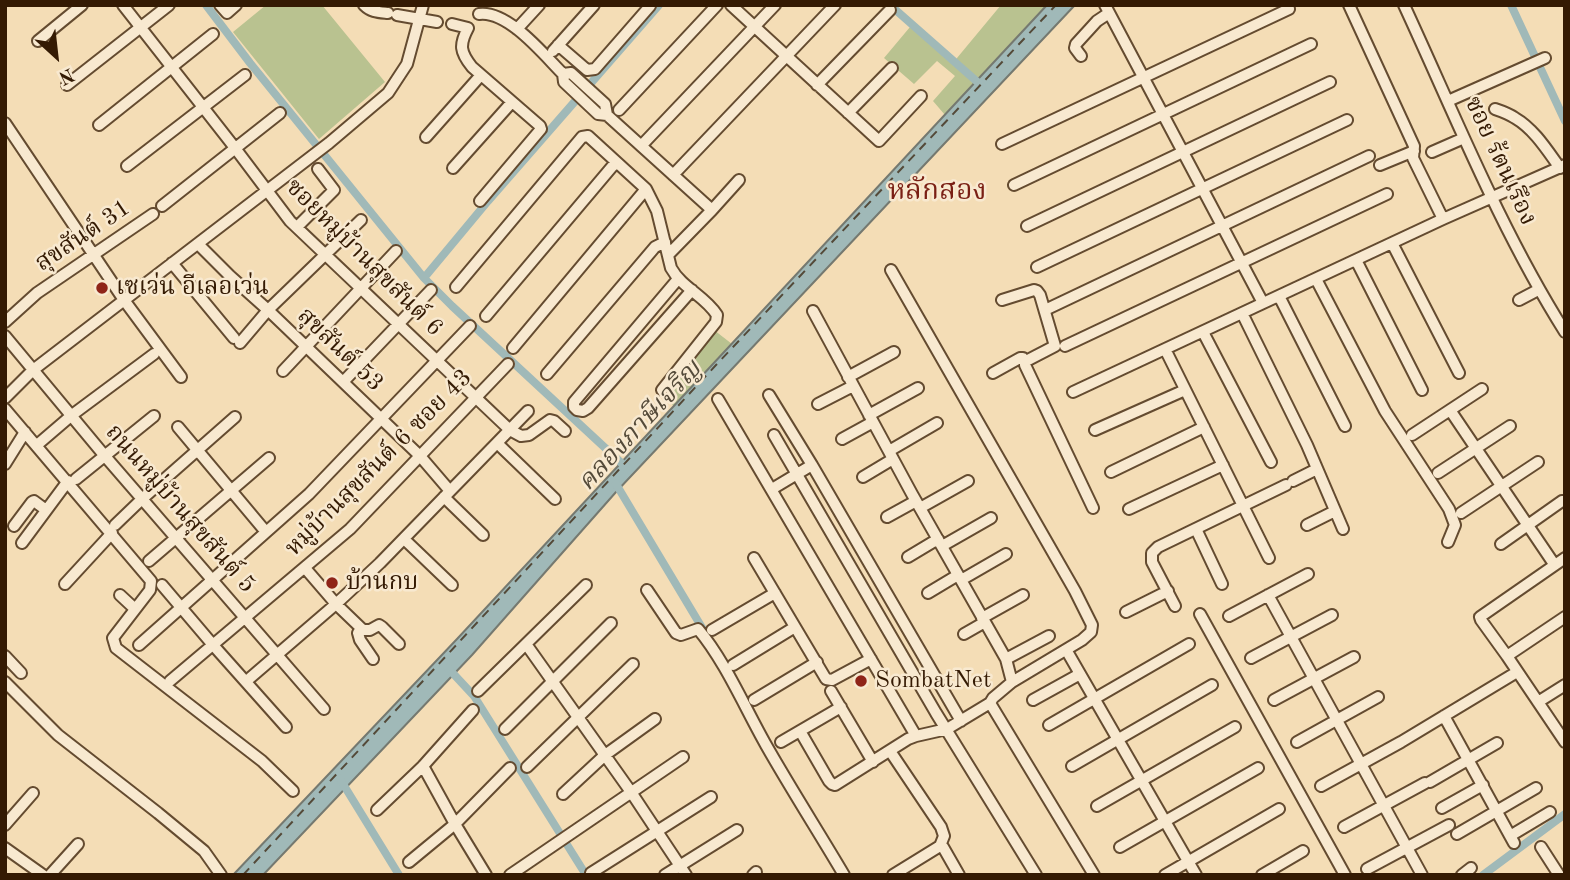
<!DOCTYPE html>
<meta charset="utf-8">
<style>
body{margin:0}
#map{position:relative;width:1570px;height:880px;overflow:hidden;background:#f4ddb6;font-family:"Old Standard TT",serif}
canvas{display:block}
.frame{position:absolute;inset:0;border:7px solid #341a03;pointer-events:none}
.north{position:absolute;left:21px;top:21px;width:70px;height:70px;-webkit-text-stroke:5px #f8e9d0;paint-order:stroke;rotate:153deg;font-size:19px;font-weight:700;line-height:28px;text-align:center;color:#341a03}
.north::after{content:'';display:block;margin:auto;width:24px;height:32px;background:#341a03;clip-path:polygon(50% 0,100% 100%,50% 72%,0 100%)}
</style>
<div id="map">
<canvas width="1570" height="880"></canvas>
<div class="frame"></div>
<div class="north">N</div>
</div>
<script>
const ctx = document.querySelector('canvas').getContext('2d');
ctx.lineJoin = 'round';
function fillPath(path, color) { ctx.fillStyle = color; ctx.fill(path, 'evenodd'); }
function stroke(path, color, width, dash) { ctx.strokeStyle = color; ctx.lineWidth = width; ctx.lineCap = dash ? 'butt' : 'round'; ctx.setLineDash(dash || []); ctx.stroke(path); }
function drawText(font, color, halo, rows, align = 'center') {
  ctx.font = font + ' "Old Standard TT","Noto Serif Thai",serif'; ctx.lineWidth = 5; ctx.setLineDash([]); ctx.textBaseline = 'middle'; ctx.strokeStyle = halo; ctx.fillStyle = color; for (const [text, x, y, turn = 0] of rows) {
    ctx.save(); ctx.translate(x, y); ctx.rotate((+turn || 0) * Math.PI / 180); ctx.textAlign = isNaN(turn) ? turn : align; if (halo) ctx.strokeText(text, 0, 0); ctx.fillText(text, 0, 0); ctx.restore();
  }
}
fillPath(new Path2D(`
 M266,5h56l63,77 -66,57 -86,-107z
 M1001,5h46l-102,110 -12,-14 22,-25 -18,-15 -23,23 -30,-26 26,-31 42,37z
 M714,330l18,14 -58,62 -13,-10z`), '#b9c290');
const water = new Path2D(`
 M1047,5h28l-459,487 -144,163 -209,220h-30l224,-236z`);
fillPath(water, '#a0b9b8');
stroke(water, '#757970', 2);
stroke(new Path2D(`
 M206,5l44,58 174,215 28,28 177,164
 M890,5l92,81
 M1511,5l54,116
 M424,278l64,-77 171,-196
 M616,484l88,147
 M448,668l26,28 112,179
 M340,779l59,96
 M1483,875l82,-61`), '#a0b9b8', 8);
stroke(new Path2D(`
 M243,875l473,-510 340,-360`), '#544a39', 2, [9, 7]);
const minor = new Path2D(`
 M123,5l112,143 55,73 220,209 11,6 8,-1 21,-15 4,1 11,10
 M220,5l7,8 9,-8
 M364,5c7,7 14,7 24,8
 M731,5l148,136 42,-45
 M1105,5l158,298
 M1349,5l65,141 -1,12 30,61
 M1404,5c51,110 96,224 161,327
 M479,14c29,-4 65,41 84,60
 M397,15l40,7
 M452,24l16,4c-9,17 -8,24 4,39l68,59 1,3 -61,72
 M517,29l22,-24
 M38,41l44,-36
 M558,45l29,25 8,-1 55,-63
 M553,51l41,-46
 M1081,56l-6,-8 1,-4 21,-23 12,-8
 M571,73l34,31 2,11 -9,-1 -34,-32 -1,-8z
 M67,85l102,-80
 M817,85l73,-75
 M1448,101l97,-43
 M1495,109c6,2 14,5 20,9 19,11 32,32 45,50
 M619,110l98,-105
 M848,113l44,-45
 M607,115l105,95 -44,45
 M5,123l119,177 57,77
 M99,125l114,-91
 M426,137l55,-62
 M1002,144l287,-135
 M641,146l134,-141
 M1432,152l32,-14
 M1380,165l34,-14
 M127,166l118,-91
 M453,168l59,-66
 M673,175l162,-170
 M1014,185l297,-141
 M162,206l118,-93
 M712,210l27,-30
 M1027,226l303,-144
 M297,227l37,-37 -16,-21
 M1392,243l67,130
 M198,244l32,32 38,34 152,146 30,35
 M1356,260l66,130
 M172,263l62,75
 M1037,267l310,-147
 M891,270l184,321 17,34 -1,7 -9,8 -70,42
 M678,279l-104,123v5l3,3 6,1 5,-3 104,-118
 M1316,279l69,132 64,98 6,16 -7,17
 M456,287l126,-150 6,-1 58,53 11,22 14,57c11,20 34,28 46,47l-1,7 -54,68
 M1279,296l66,130
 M1002,300l32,-10 3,1 3,4 15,51 -27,14 -3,2v3l68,143
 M1519,300l19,-10
 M1045,310l324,-154
 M813,311l99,183 94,165 6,23 -19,16 -3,5
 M1242,313l65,132 36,84
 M486,316l130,-154
 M5,322l32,-29 116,-79
 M1203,332l68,130
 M5,336l99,119 220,254
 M240,343l28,-33 93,-90
 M1065,346l322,-152
 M513,348l133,-159
 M1165,349l104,209
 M283,371l113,-120
 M993,373l27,-15h3l2,4
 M547,374l108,-127 10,-5
 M848,377l46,-25
 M343,382l88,-92
 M1073,392l370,-173 122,-54
 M769,395l43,70 -40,24
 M5,398l28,-28 296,-227 59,-50 19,-29 16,-59
 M718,399l198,337
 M818,404l35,-18
 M5,409l146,172 -1,9 -37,48 3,10 146,113 31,30
 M1450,410l104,154
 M869,415l49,-27
 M178,427l88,105
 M1095,430l90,-40
 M774,435l162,278 100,162
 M1412,435l70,-46
 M842,439l31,-17
 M497,443l58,56
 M37,445l35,-30 82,-61
 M889,451l48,-28
 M5,464l20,-32
 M812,465l149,256
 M1111,472l93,-45
 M1438,473l72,-47
 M863,477l30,-18
 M76,479l78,-63
 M1293,481l24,-12
 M444,497l39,38
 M920,508l48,-27
 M1129,509l94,-44
 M1461,513l77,-51
 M887,517l29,-16
 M115,525l27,-26 93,-82
 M1307,525l28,-14
 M14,526l18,-24 2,-1 12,9
 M1196,529l26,55
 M404,539l48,46
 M22,543l46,-62
 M1501,544l61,-43
 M942,546l49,-28
 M908,557l30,-18
 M754,558l72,121 6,1 39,-21
 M1565,558l-85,59 1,3 26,36 58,86
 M149,561l120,-103
 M305,568l31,36 27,26h7l9,-5 3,2 17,17
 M961,580l45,-26
 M65,584l47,-51
 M162,585l51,60 73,82
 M647,590l29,43 5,2 17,-6c27,32 47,79 68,116 25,44 52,86 78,130
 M928,593l30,-18
 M120,595l15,14
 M1268,595l154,280
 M1175,606l-23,-44v-9l6,-6 128,-62
 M1126,612l42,-21
 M1200,614l145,261
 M1229,616l79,-42
 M982,618l41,-23
 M361,628l-3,5 2,7 13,19
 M712,630l63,-37
 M964,634l21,-12
 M526,644l105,148 55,83
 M139,645l170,-151 161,-168
 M1068,653l128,222
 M5,656l16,17
 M1507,656l58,-39
 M1251,658l81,-43
 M1006,659l43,-23
 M733,665l62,-38
 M250,678l86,-74 44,-41 148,-152
 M170,681l180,-152 158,-165
 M5,682l53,53 100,78 46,38 17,24
 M478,691l108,-106
 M831,691l42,71
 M754,700l63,-38
 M1033,700l47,-26
 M1274,700l80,-43
 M1538,702l27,-17
 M1444,716l70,127
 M1049,725l140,-81
 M505,729l106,-106
 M800,731l29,50 3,3 3,1 73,-46 8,-3 31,-7 43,-26 104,172
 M781,742l60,-35
 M1297,742l81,-45
 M890,751l51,76 3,9 -4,10
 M423,766l32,58 31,51
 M1072,766l140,-81
 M527,767l106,-103
 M1430,782l67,-39
 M1321,786l80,-44 116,-70
 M563,794l42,-39 50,-36
 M1097,806l138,-79
 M1442,808l41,-23
 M377,810l46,-44 50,-56
 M5,825l28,-32
 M1344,827l81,-44
 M1457,834l79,-46
 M1510,836l40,-24
 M1120,847l138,-79
 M1541,847l18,28
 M5,848l38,27
 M409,862l46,-38 55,-56
 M1367,869l82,-44
 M591,873l120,-76
 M50,875l28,-31
 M510,875l173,-118
 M665,875l72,-45
 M753,875l3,-3
 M893,875l47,-29 3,1 16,28
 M1165,875l114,-66
 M1262,875l41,-24
 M1462,875l9,-7`);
stroke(minor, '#644b30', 14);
stroke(minor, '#f8e9d0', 10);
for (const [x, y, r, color] of [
 [102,288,7,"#8f2418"],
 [332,583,7,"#8f2418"],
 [861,681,7,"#8f2418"]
]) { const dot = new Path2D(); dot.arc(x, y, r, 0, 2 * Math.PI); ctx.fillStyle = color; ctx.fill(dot); stroke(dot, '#f8e9d0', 2.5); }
drawText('24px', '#341a03', '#f8e9d0', [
 ["ซอย ร้ตนเรึอง",1500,161,65],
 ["สุขสันต์ 31",83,236,-34],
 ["ซอยหมู่บ้านสุขสันต์ 6",364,258,45],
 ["สุขสันต์ 53",340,350,44],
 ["หมู่บ้านสุขสันต์ 6 ซอย 43",379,463,-45],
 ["ถนนหมู่บ้านสุขสันต์ 5",180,509,49]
]);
drawText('24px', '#341a03', '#f8e9d0', [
 ["เซเว่น อีเลอเว่น",116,288],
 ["บ้านกบ",346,583],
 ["SombatNet",875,681]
], 'left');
drawText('italic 26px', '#544a39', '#f8e9d0', [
 ["คลองภาษีเจริญ",640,426,-47]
]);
drawText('28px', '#7a1f14', '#f8e9d0', [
 ["หลักสอง",937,192]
]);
</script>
